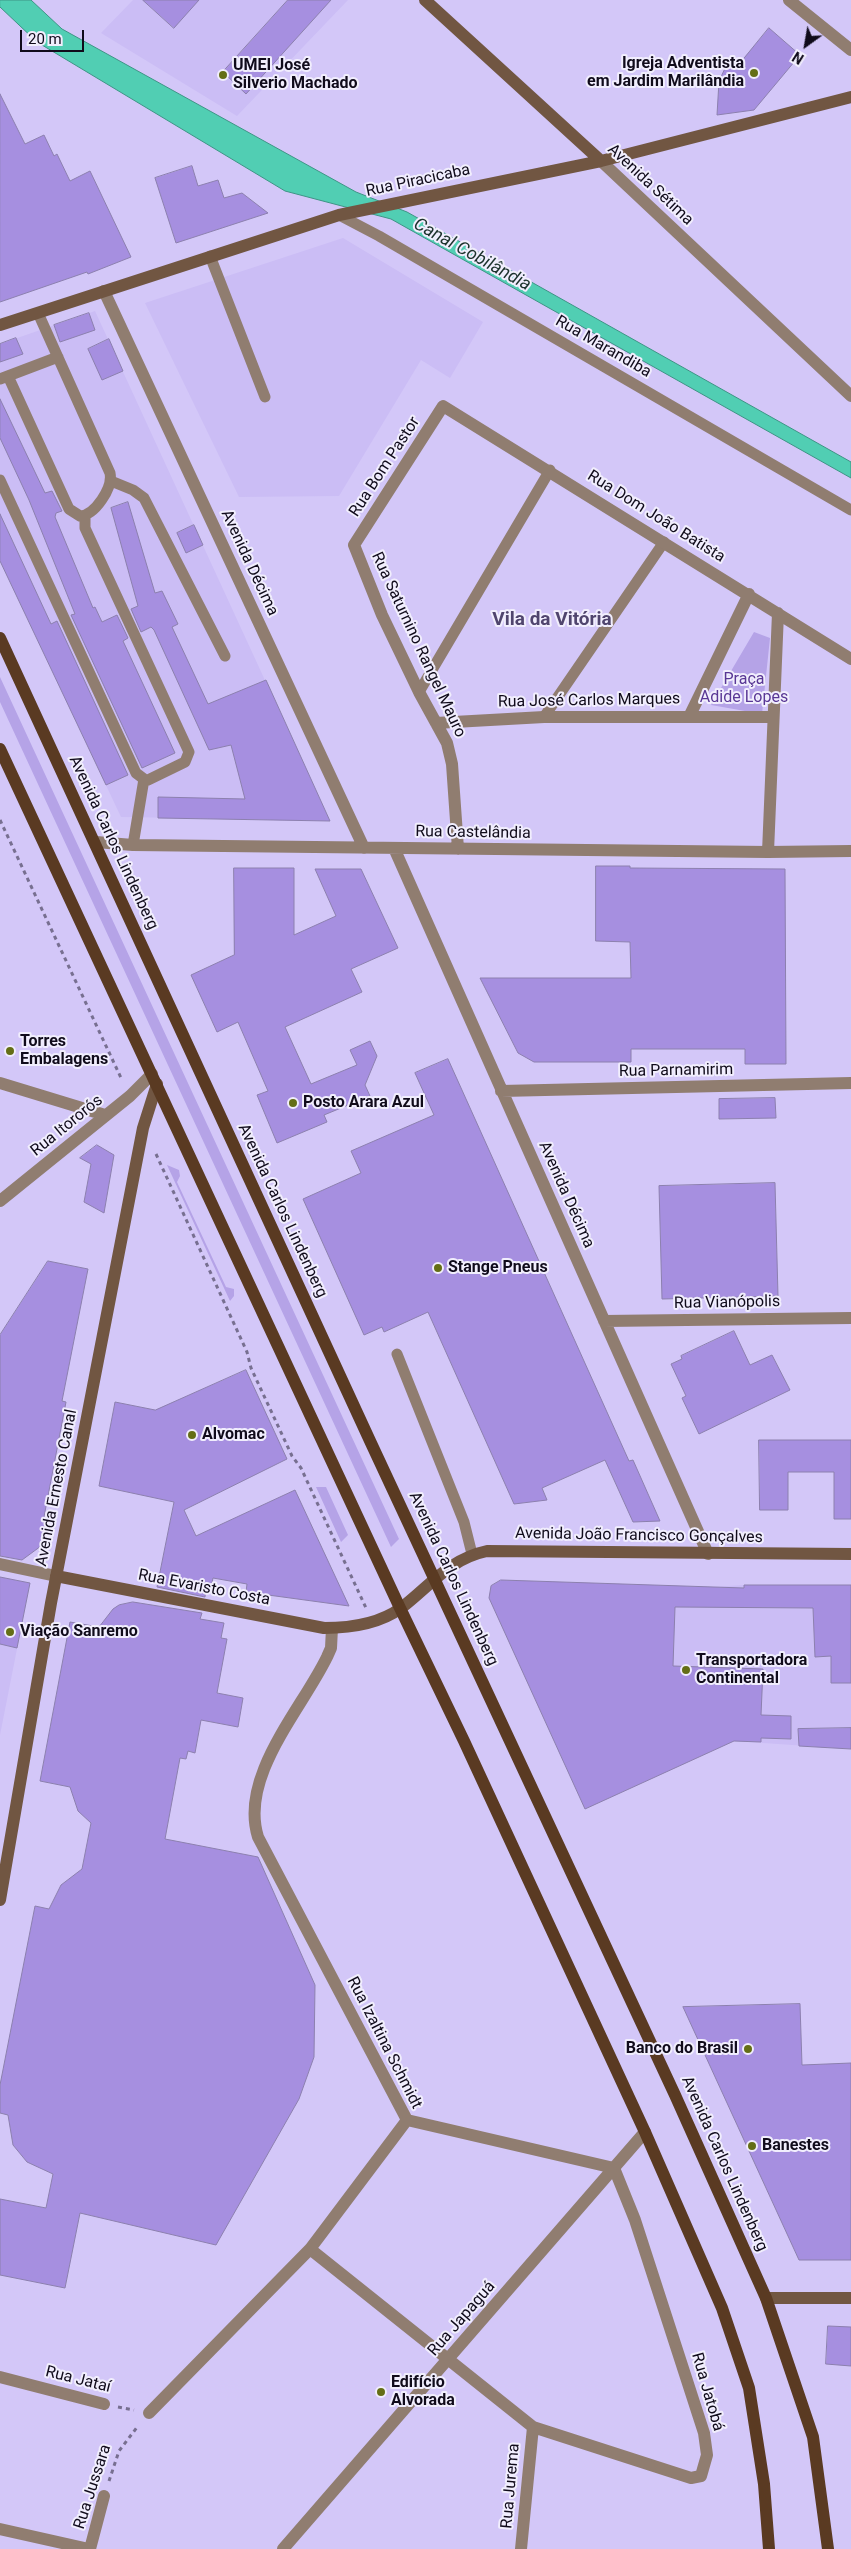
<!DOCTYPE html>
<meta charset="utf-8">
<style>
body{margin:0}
#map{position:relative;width:851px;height:2549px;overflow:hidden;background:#d3c7f8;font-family:Roboto,sans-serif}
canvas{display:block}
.north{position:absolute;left:781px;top:20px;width:50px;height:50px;-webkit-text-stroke:4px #f1eefd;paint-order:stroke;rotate:212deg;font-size:14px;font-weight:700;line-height:20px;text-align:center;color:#100b1b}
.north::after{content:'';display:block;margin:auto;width:18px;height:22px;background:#100b1b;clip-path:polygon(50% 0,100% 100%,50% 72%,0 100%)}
.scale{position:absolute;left:20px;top:30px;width:64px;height:22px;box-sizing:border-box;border:2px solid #100b1b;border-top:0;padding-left:6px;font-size:15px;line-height:18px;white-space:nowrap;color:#100b1b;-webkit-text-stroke:4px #f1eefd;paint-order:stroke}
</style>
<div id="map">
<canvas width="851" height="2549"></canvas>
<div class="north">N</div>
<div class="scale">20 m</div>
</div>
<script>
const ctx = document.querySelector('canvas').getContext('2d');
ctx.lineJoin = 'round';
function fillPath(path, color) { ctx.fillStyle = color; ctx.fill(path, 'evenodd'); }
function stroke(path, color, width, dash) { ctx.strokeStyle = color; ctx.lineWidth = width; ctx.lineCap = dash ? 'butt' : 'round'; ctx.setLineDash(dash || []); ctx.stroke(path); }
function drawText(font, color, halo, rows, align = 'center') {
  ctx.font = font + ' Roboto,sans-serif'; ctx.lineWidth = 4; ctx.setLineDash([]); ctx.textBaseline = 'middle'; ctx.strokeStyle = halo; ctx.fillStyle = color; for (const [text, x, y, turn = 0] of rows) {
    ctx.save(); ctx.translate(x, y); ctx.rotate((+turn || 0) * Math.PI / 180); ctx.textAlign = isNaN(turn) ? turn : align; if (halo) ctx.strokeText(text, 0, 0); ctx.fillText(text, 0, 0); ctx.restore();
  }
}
fillPath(new Path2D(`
 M133,0h215l-111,116 -136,-83z
 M343,238l140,84 -33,56 -29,-18 -82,136 -100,1 -94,-194z
 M95,311l232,504 -3,5 -203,-3 -121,-256v-217z
 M0,1577l30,6 -30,152z
 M501,1580l211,7 32,-2h107v164l-117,-8 -149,68 -96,-211 2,-12z`), '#cbbdf5');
fillPath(new Path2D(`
 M754,632l16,6 -8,76 -51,-9z
 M0,677l399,862 -8,8 -391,-845z
 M167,1165l12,5 1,6 -3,6 49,105 8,2v7l-4,5z
 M316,1487h10l22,48 -7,7z`), '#b5a3e7');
const water = new Path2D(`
 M0,0h31l31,29 294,163 51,20 444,250v16l-460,-259 -106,-28 -248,-149 -37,-35z`);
fillPath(water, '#51ceb3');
stroke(water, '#3e9485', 1);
const building = new Path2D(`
 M143,0h56l-25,28z
 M288,0h43l-85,94 -23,-22z
 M769,28l31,27 -46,55 -37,5 2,-34 9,-19 10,3z
 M0,94l25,50 19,-9 10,21 3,-2 13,27 20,-10 41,86 -43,17 -1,-2 -87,30z
 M192,166l6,20 20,-6 6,18 18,-5 26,20 -92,30 -21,-65z
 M89,313l6,17 -35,12 -6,-17z
 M16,338l7,16 -23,8v-18z
 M109,339l14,32 -21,9 -14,-31z
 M0,399l45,94 7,-2 10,20 -6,2 -1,4 38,91 2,-1 7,15 15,-7 11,23 -5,3 52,112 -33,15 -71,-153 4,-1 -46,-114 -29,-62z
 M128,502l27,91 7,-2 16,33 -6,3 36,77 58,-24 64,141 -172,-3v-21l87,2 -14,-54 -22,5 -55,-120 -3,-3 -10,5 -10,-23 7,-3 -27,-98z
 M0,514l51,110 6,-3 71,154 -22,10 -106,-224z
 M194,525l9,20 -17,8 -9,-20z
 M596,866h34v2l155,1 1,195h-41v-15h-114v13h-97l-16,-9 -38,-75h151l-1,-36 -34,-1z
 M234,868h60v67l42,-19 -21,-47h46l37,79 -47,21 11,23 -77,35 26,57 46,-19 -7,-15 20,-9 7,15 -12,29 5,11 -46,19 3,7 -50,21 -20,-48 11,-4 -30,-69 -21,10 -26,-57 43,-20z
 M448,1059l181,402 4,-1 27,61 -27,1 -28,-62 -63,28 5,12 -33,4 -86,-192 -44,20 -2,-5 -18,8 -61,-136 58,-26 -10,-22 83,-36 -19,-42z
 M775,1098l1,20 -57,1v-20z
 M97,1145l17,10 -10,58 -20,-11 7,-38 -11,-6z
 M775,1183l3,113 -116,3 -3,-113z
 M48,1261l40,8 -26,132 4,1 -23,120 2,1 -4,23 -19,14 -22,-4v-221z
 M734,1331l16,34 22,-10 18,35 -91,44 -17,-36 4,-2 -15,-32 11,-5 -1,-3z
 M246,1370l41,89 -103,51 12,26 99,-46 54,116 -103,-14 1,-8 -34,-6 -2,9 -5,-1 -1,11 -48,-10 17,-85 -75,-16 16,-84 40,8z
 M759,1440h92v79h-17v-47h-46v38h-28z
 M0,1577l30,6 -13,65 -17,-4z
 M501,1580l243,8v-3h107v98h-20v-27l-16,1 -2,-49 -138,-1 -2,59 90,3 -2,46 30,1v23l-30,-1v4l-27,-1 -149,68 -96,-211 2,-12z
 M133,1602l69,11 -2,6 24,4 -3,15 6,1 -10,54 26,5 -5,29 -37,-7 -6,33 -7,-2 -2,8 -6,-1 -15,81 93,18 57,128 -1,72 -15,42 -83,146 -136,-32 -15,75 -65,-13v-76l46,9 7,-34 -26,-12 -14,-17 -5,-30 -8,-2v-28l35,-179 14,3 12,-24 21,-16 9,-46 -13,-12 -8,-24 -30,-6 30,-159 29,5 14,-18 6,-4z
 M851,1728v21l-52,-3 -1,-17z
 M800,2004l2,61 49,-2v197h-52l-116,-253z
 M828,2326l23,1v39l-25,-2z`);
fillPath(building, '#a68fe0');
stroke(building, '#8c80ae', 1);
stroke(new Path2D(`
 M0,820l122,260
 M156,1154l91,198 4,16 41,88 9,12 65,140
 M118,2407l16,3
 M109,2481l10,-30 19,-25`), '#776f90', 3, [4, 4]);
stroke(new Path2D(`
 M339,215l40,21 472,274
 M210,256l55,141
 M8,376l61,133 11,7c15,-1 33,-28 30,-43l-72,-160
 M0,379l58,-22
 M0,480l136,293 8,6 4,1 37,-18 4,-10 -104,-224v-12
 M111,481l22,9 11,8 81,158
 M419,692l131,-222
 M544,717l120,-175
 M133,845l11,-66
 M397,1354l67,168 8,32`), '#907d70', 11);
stroke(new Path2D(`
 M789,0l62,50
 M601,161l250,235
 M104,291l260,557
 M690,715l59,-121
 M436,723l108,-6h229
 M96,842l37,3 635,7 83,-1
 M394,848l314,706
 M458,849l-6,-85 -5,-21 -28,-51 -37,-77 -28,-70 89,-139 408,253
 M768,852l10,-239
 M0,1083l105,32
 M501,1091l350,-8
 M0,1201l130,-105 22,-22
 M604,1321l247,-3
 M0,1564l56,12
 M332,1628l-1,20 -4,9c-25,52 -88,119 -69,180l149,283
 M310,2249l223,178 158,51 10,-2 6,-21 -3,-22 -69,-213 -21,-52 -207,-48
 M0,2377l104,27
 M149,2413l161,-164 97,-129
 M0,2529l89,20
 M90,2549l14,-53
 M283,2549l362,-417
 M521,2549l12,-122`), '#907d70', 12);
stroke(new Path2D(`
 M425,0l176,161
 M0,325l339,-110 262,-54 250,-64
 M56,1576l268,52c26,0 55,-4 77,-20 29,-22 48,-49 86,-57l364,3
 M0,1900l51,-297 92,-475 14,-44
 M766,2298h85`), '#715642', 12);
stroke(new Path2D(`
 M0,638l371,805 304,652 91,203 47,139 15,112
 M0,749l400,859 64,133 181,391 77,176 27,80 15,96 5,65`), '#5a3a22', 12);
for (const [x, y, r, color] of [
 [754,73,5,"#646e16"],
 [223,75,5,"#646e16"],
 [10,1051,5,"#646e16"],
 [293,1103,5,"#646e16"],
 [438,1268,5,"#646e16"],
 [192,1435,5,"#646e16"],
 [10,1632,5,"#646e16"],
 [686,1670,5,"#646e16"],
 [748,2049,5,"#646e16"],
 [752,2146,5,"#646e16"],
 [381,2392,5,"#646e16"]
]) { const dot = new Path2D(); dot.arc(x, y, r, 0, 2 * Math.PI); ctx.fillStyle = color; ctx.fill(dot); stroke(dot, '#f1eefd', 2); }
drawText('bold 16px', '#100b1b', '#f1eefd', [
 ["Igreja Adventista",744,64,"right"],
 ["em Jardim Marilândia",744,82,"right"],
 ["UMEI José",233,66],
 ["Silverio Machado",233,84],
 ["Torres",20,1042],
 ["Embalagens",20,1060],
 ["Posto Arara Azul",303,1103],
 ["Stange Pneus",448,1268],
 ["Alvomac",202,1435],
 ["Viação Sanremo",20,1632],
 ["Transportadora",696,1661],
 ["Continental",696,1679],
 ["Banco do Brasil",738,2049,"right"],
 ["Banestes",762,2146],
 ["Edifício",391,2383],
 ["Alvorada",391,2401]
], 'left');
drawText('16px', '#100b1b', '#f1eefd', [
 ["Rua Piracicaba",418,181,-12],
 ["Avenida Sétima",650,185,43],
 ["Rua Marandiba",603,347,30],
 ["Rua Bom Pastor",385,467,-57],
 ["Rua Dom João Batista",656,517,32],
 ["Avenida Décima",249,563,65],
 ["Rua Saturnino Rangel Mauro",418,645,65],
 ["Rua José Carlos Marques",589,701,-1],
 ["Rua Castelândia",473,833,1],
 ["Avenida Carlos Lindenberg",113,843,65],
 ["Rua Parnamirim",676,1071,-1],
 ["Rua Itororós",67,1126,-39],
 ["Avenida Décima",566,1195,66],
 ["Avenida Carlos Lindenberg",282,1211,65],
 ["Rua Vianópolis",727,1303,-1],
 ["Avenida Ernesto Canal",57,1488,-79],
 ["Avenida João Francisco Gonçalves",639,1536,1],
 ["Avenida Carlos Lindenberg",453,1579,65],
 ["Rua Evaristo Costa",204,1588,11],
 ["Rua Izaltina Schmidt",384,2043,63],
 ["Avenida Carlos Lindenberg",724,2164,66],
 ["Rua Japaguá",462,2319,-49],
 ["Rua Jataí",78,2380,14],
 ["Rua Jatobá",707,2392,74],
 ["Rua Jurema",511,2486,-85],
 ["Rua Jussara",93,2487,-72]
]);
drawText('16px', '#593795', '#f1eefd', [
 ["Praça",744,680],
 ["Adide Lopes",744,698]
]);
drawText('italic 18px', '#1c322c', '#f1eefd', [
 ["Canal Cobilândia",472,255,29]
]);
drawText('bold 19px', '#50456e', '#f1eefd', [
 ["Vila da Vitória",552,620]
]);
</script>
